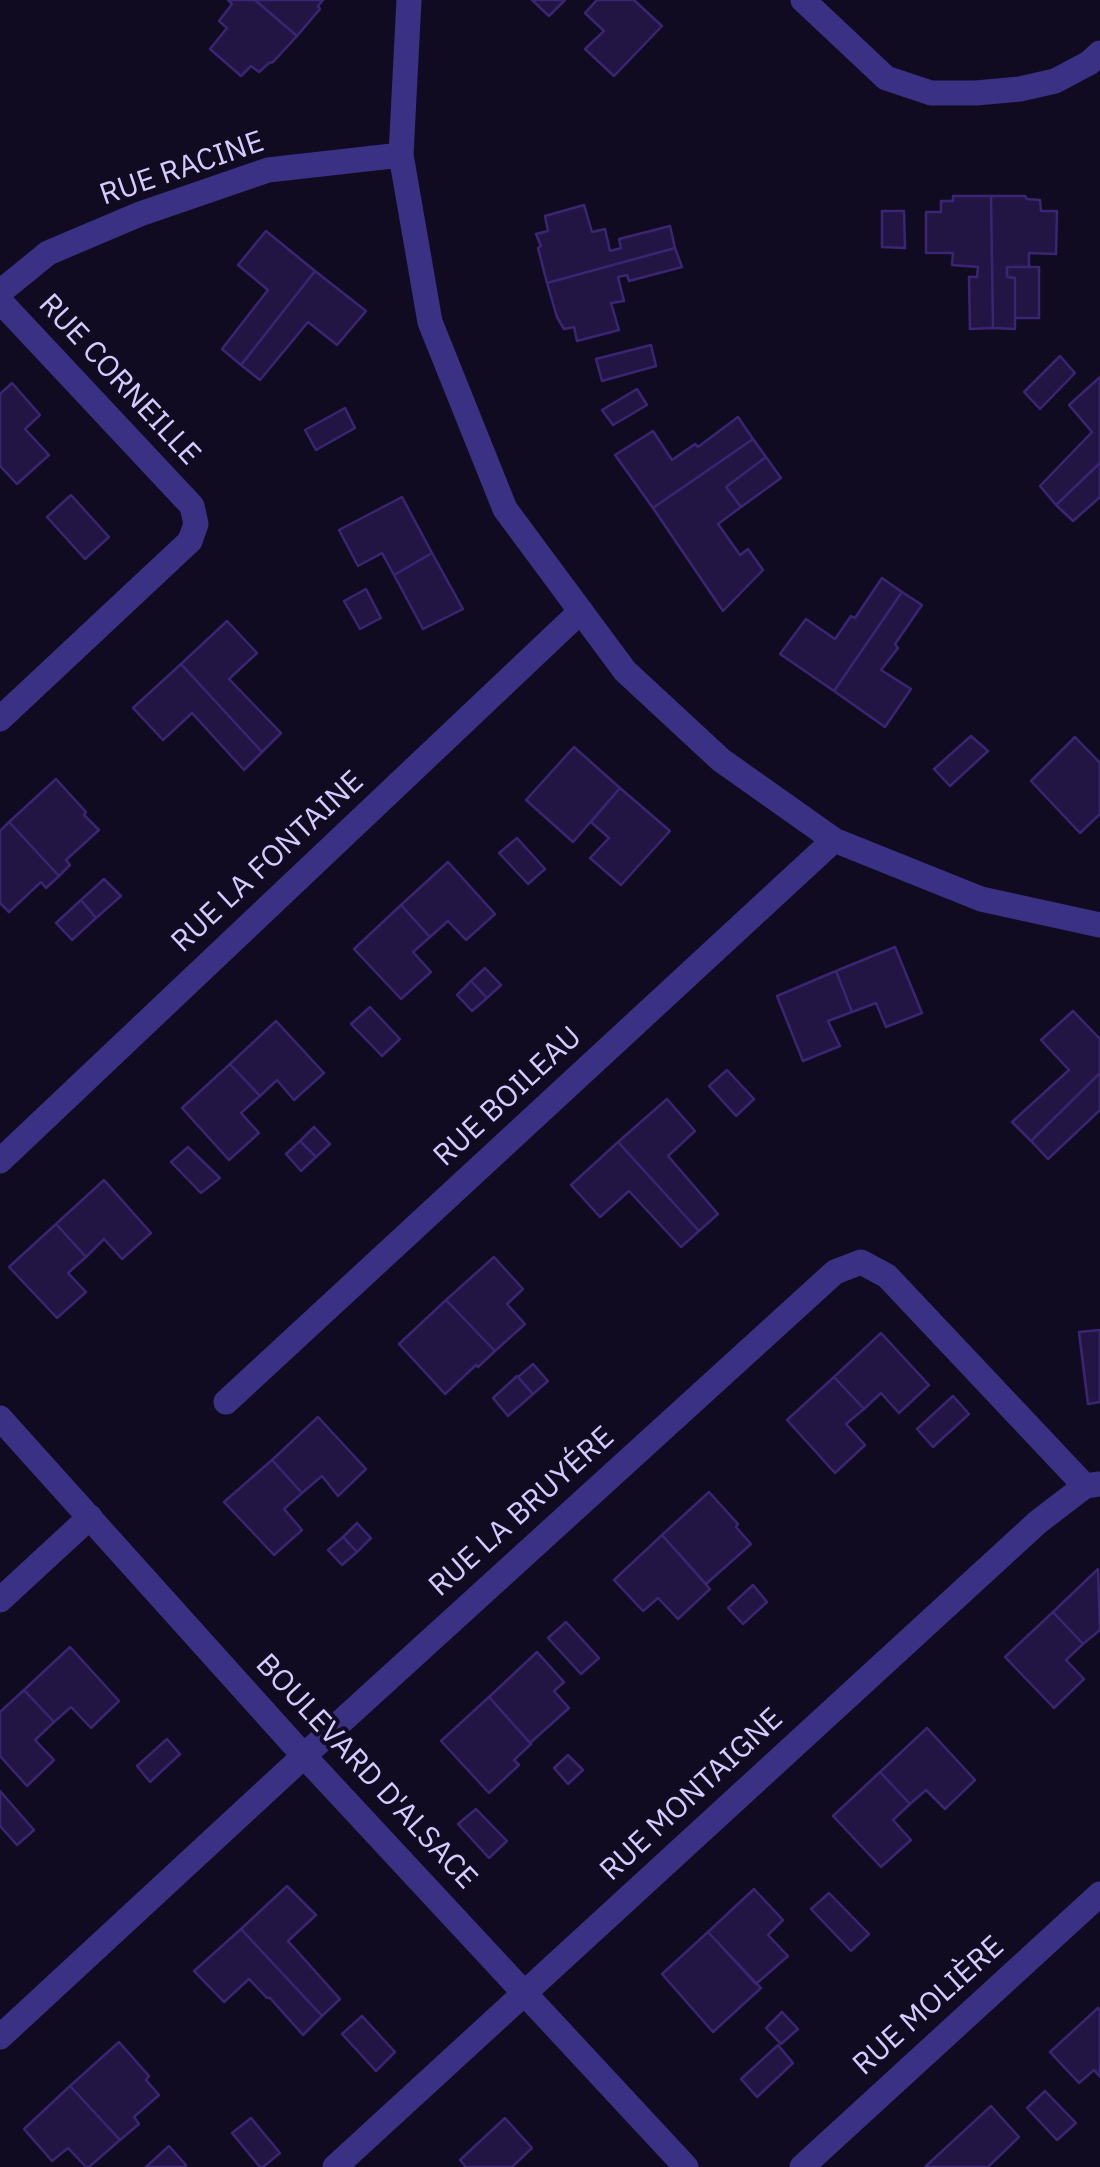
<!DOCTYPE html>
<meta charset="utf-8">
<style>
body{margin:0}
canvas{display:block;background:#100b21}
</style>
<canvas width="1100" height="2167"></canvas>
<script>
const ctx = document.querySelector('canvas').getContext('2d');
ctx.lineJoin = 'round';
function fillPath(path, color) { ctx.fillStyle = color; ctx.fill(path, 'evenodd'); }
function stroke(path, color, width, dash) { ctx.strokeStyle = color; ctx.lineWidth = width; ctx.lineCap = dash ? 'butt' : 'round'; ctx.setLineDash(dash || []); ctx.stroke(path); }
function drawText(font, color, halo, rows, align = 'center') {
  ctx.font = font + ' "IBM Plex Sans",sans-serif'; ctx.lineWidth = 8; ctx.setLineDash([]); ctx.textBaseline = 'middle'; ctx.strokeStyle = halo; ctx.fillStyle = color; for (const [text, x, y, turn = 0] of rows) {
    ctx.save(); ctx.translate(x, y); ctx.rotate((+turn || 0) * Math.PI / 180); ctx.textAlign = isNaN(turn) ? turn : align; if (halo) ctx.strokeText(text, 0, 0); ctx.fillText(text, 0, 0); ctx.restore();
  }
}
const building = new Path2D(`
 M228,0h27l42,36 -24,26 -4,1 -10,9 -8,-6 -10,10 -31,-27 17,-21 -8,-7 13,-17z
 M255,0h68l-5,6 2,3 -23,27z
 M532,0h33l-16,16z
 M597,0h37l28,26 -48,50 -29,-27 19,-18 -19,-18z
 M953,196h38l2,132 -23,1 -1,-52h8l1,-10 -26,-2 1,-12h-27v-41h15v-11h12z
 M991,196h34l2,3 13,1 1,11h16l-1,43 -27,-1v14h-22v10l8,1v51l-22,-1z
 M584,205l8,27 13,-3 5,22 11,-3 -2,-9 51,-13 5,22 -128,35 -9,-35 3,-2 -5,-12 12,-3 -3,-15z
 M882,211h22l1,37 -23,-1z
 M266,231l49,40 -74,94 -19,-16 46,-59 -30,-25z
 M675,248l7,19 -53,14 -2,-6 -9,2 6,24 -13,2 8,27 -42,11 -3,-14 -10,2 -7,-12 -10,-34z
 M1007,267h32v51h-24v-40l-8,-1z
 M315,271l51,40 -29,34 -29,-23 -48,58 -19,-15z
 M651,345l5,21 -54,15 -6,-22z
 M1060,356l15,17 -35,36 -16,-17z
 M1100,377v86l-44,42 -16,-19 52,-54 -23,-27z
 M12,383l28,32 -15,14 24,26 -32,29 -17,-18v-72z
 M637,389l10,16 -34,20 -11,-15z
 M345,408l10,20 -39,22 -11,-20z
 M738,417l15,22 -100,69 -38,-53 38,-24 19,29 23,-16 3,3z
 M753,439l13,18 -40,30 15,20 -23,17 22,31 8,-6 15,21 -40,41 -70,-103z
 M766,457l15,21 -40,29 -15,-20z
 M1100,463v34l-27,24 -17,-16z
 M71,495l38,42 -24,22 -38,-42z
 M402,497l30,56 -38,22 -12,-22 -24,13 -19,-36z
 M432,553l31,56 -40,20 -29,-54z
 M882,578l20,14 -68,99 -54,-37 26,-35 29,20 16,-23 4,2z
 M366,589l15,29 -21,11 -16,-28z
 M902,592l20,13 -27,39 3,4 -17,22 30,19 -26,38 -51,-36z
 M227,621l30,32 -28,26 52,54 -19,19 -81,-88z
 M181,664l81,88 -18,18 -52,-57 -29,27 -30,-32z
 M971,736l17,15 -38,35 -16,-17z
 M1075,737l25,26v51l-20,19 -49,-52z
 M574,747l46,41 -47,54 -47,-42z
 M56,779l30,33 -2,3 15,15 -33,30 4,5 -11,11 -50,-54z
 M620,788l50,43 -49,54 -31,-27 19,-20 -18,-16z
 M9,822l50,54 -13,12 -5,-6 -32,30 -9,-9v-72z
 M517,838l28,31 -17,15 -29,-31z
 M448,862l47,52 -29,26 -18,-19 -18,16 -29,-32z
 M104,879l17,17 -25,22 -15,-18z
 M81,900l15,18 -24,22 -16,-17z
 M401,905l29,32 -17,15 18,20 -30,27 -47,-50z
 M895,947l27,66 -36,14 -10,-24 -24,9 -16,-41z
 M485,968l16,17 -14,13 -16,-17z
 M836,971l16,41 -24,9 12,25 -37,15 -26,-65z
 M471,981l16,17 -15,13 -15,-16z
 M370,1007l30,32 -18,17 -31,-32z
 M1073,1011l27,28v34l-69,68 -19,-19 57,-52 -28,-30z
 M276,1021l48,52 -30,27 -17,-20 -17,16 -30,-32z
 M230,1064l30,32 -19,17 18,20 -30,27 -47,-52z
 M727,1070l27,29 -18,17 -27,-30z
 M1100,1073v37l-52,49 -17,-18z
 M667,1099l28,32 -27,25 50,58 -19,17 -81,-89z
 M314,1127l16,17 -14,13 -16,-16z
 M300,1141l16,16 -15,14 -15,-17z
 M618,1142l81,89 -18,16 -52,-56 -29,26 -29,-32z
 M188,1147l32,31 -19,15 -30,-31z
 M104,1180l47,53 -29,26 -18,-20 -18,18 -30,-33z
 M56,1224l30,33 -18,16 18,19 -29,26 -48,-51z
 M494,1257l29,32 -16,15 18,20 -30,27 -49,-51z
 M446,1300l49,51 -17,16 -2,-2 -31,29 -46,-50z
 M1100,1330v72l-12,2 -9,-72z
 M881,1333l48,52 -30,28 -18,-20 -17,16 -30,-32z
 M533,1364l15,17 -15,13 -15,-17z
 M517,1376l16,18 -25,22 -15,-18z
 M834,1377l30,32 -18,15 19,21 -30,28 -48,-53z
 M953,1396l16,18 -36,33 -16,-18z
 M318,1417l48,52 -28,27 -16,-20 -20,17 -30,-33z
 M272,1460l30,33 -18,16 18,21 -28,25 -50,-53z
 M709,1492l29,32 -2,3 15,17 -45,40 -44,-49z
 M357,1523l14,15 -14,14 -14,-15z
 M662,1535l48,54 -32,30 -20,-21 -15,13 -29,-31z
 M343,1537l14,15 -15,13 -14,-15z
 M1098,1569l2,61 -17,14 -30,-32z
 M753,1585l14,17 -24,22 -15,-16z
 M1053,1612l30,32 -17,16 18,19 -30,29 -49,-51z
 M566,1622l33,36 -18,16 -33,-36z
 M70,1647l49,54 -28,27 -20,-21 -17,15 -30,-32z
 M537,1652l27,30 -10,9 15,17 -39,35 -41,-46z
 M24,1690l30,32 -19,18 19,20 -27,26 -27,-30v-44z
 M489,1697l42,47 -17,16 5,5 -30,28 -48,-52z
 M927,1728l48,52 -30,29 -19,-19 -16,14 -30,-32z
 M167,1739l13,15 -30,28 -13,-16z
 M568,1755l15,15 -15,14 -14,-16z
 M880,1772l30,32 -17,16 18,20 -30,27 -48,-51z
 M0,1791l34,39 -17,15 -17,-19z
 M476,1809l31,32 -18,17 -31,-34z
 M287,1886l29,29 -28,26 52,58 -18,17 -81,-87z
 M754,1889l29,31 -15,15 20,21 -32,28 -48,-52z
 M829,1893l40,41 -18,17 -40,-42z
 M241,1929l81,87 -19,19 -33,-37h-3l-18,-19 -25,23 -30,-31z
 M708,1932l53,56 -48,44 -51,-58z
 M1098,2008l2,3v66l-6,-7 -15,13 -29,-31z
 M782,2012l16,17 -17,15 -15,-16z
 M362,2016l33,36 -19,19 -34,-37z
 M119,2042l30,34 -3,4 13,15 -25,22 5,7 -19,16 -50,-54z
 M778,2045l15,18 -36,34 -16,-18z
 M70,2086l50,54 -31,27h-3l-18,-19 -16,13 -28,-32z
 M1045,2091l31,32 -19,17 -30,-32z
 M991,2106l28,31 -31,30h-63z
 M251,2118l29,35 -17,14h-3l-28,-34z
 M505,2118l27,30 -20,19h-46l-6,-7z
 M169,2146l17,19 -2,2h-38z`);
fillPath(building, '#221544');
stroke(building, '#3a2572', 2.5);
stroke(new Path2D(`
 M409,0l-8,155 29,167 75,187 120,162 96,89 113,80 147,59 119,26
 M803,0l83,78 45,15h45l44,-4 35,-8 34,-18 11,-10
 M0,292l48,-39 92,-39 128,-44 133,-15
 M0,301l192,205 4,18 -6,17 -190,178
 M0,1161l581,-550
 M226,1402l608,-562
 M0,1418l304,338 382,411
 M0,1600l90,-83
 M0,2037l332,-307 503,-458 26,-10 26,14 198,210
 M335,2167l703,-645 47,-36 15,-2
 M802,2167l298,-273`), '#3b3184', 25);
drawText('30px', '#d5cbff', '#100b21', [
 ["RUE RACINE",182,169,-19],
 ["RUE CORNEILLE",119,380,47],
 ["RUE LA FONTAINE",268,862,-43],
 ["RUE BOILEAU",508,1097,-43],
 ["RUE LA BRUYÉRE",522,1512,-42],
 ["BOULEVARD D'ALSACE",366,1772,47],
 ["RUE MONTAIGNE",692,1795,-43],
 ["RUE MOLIÈRE",929,2006,-42]
]);
</script>
